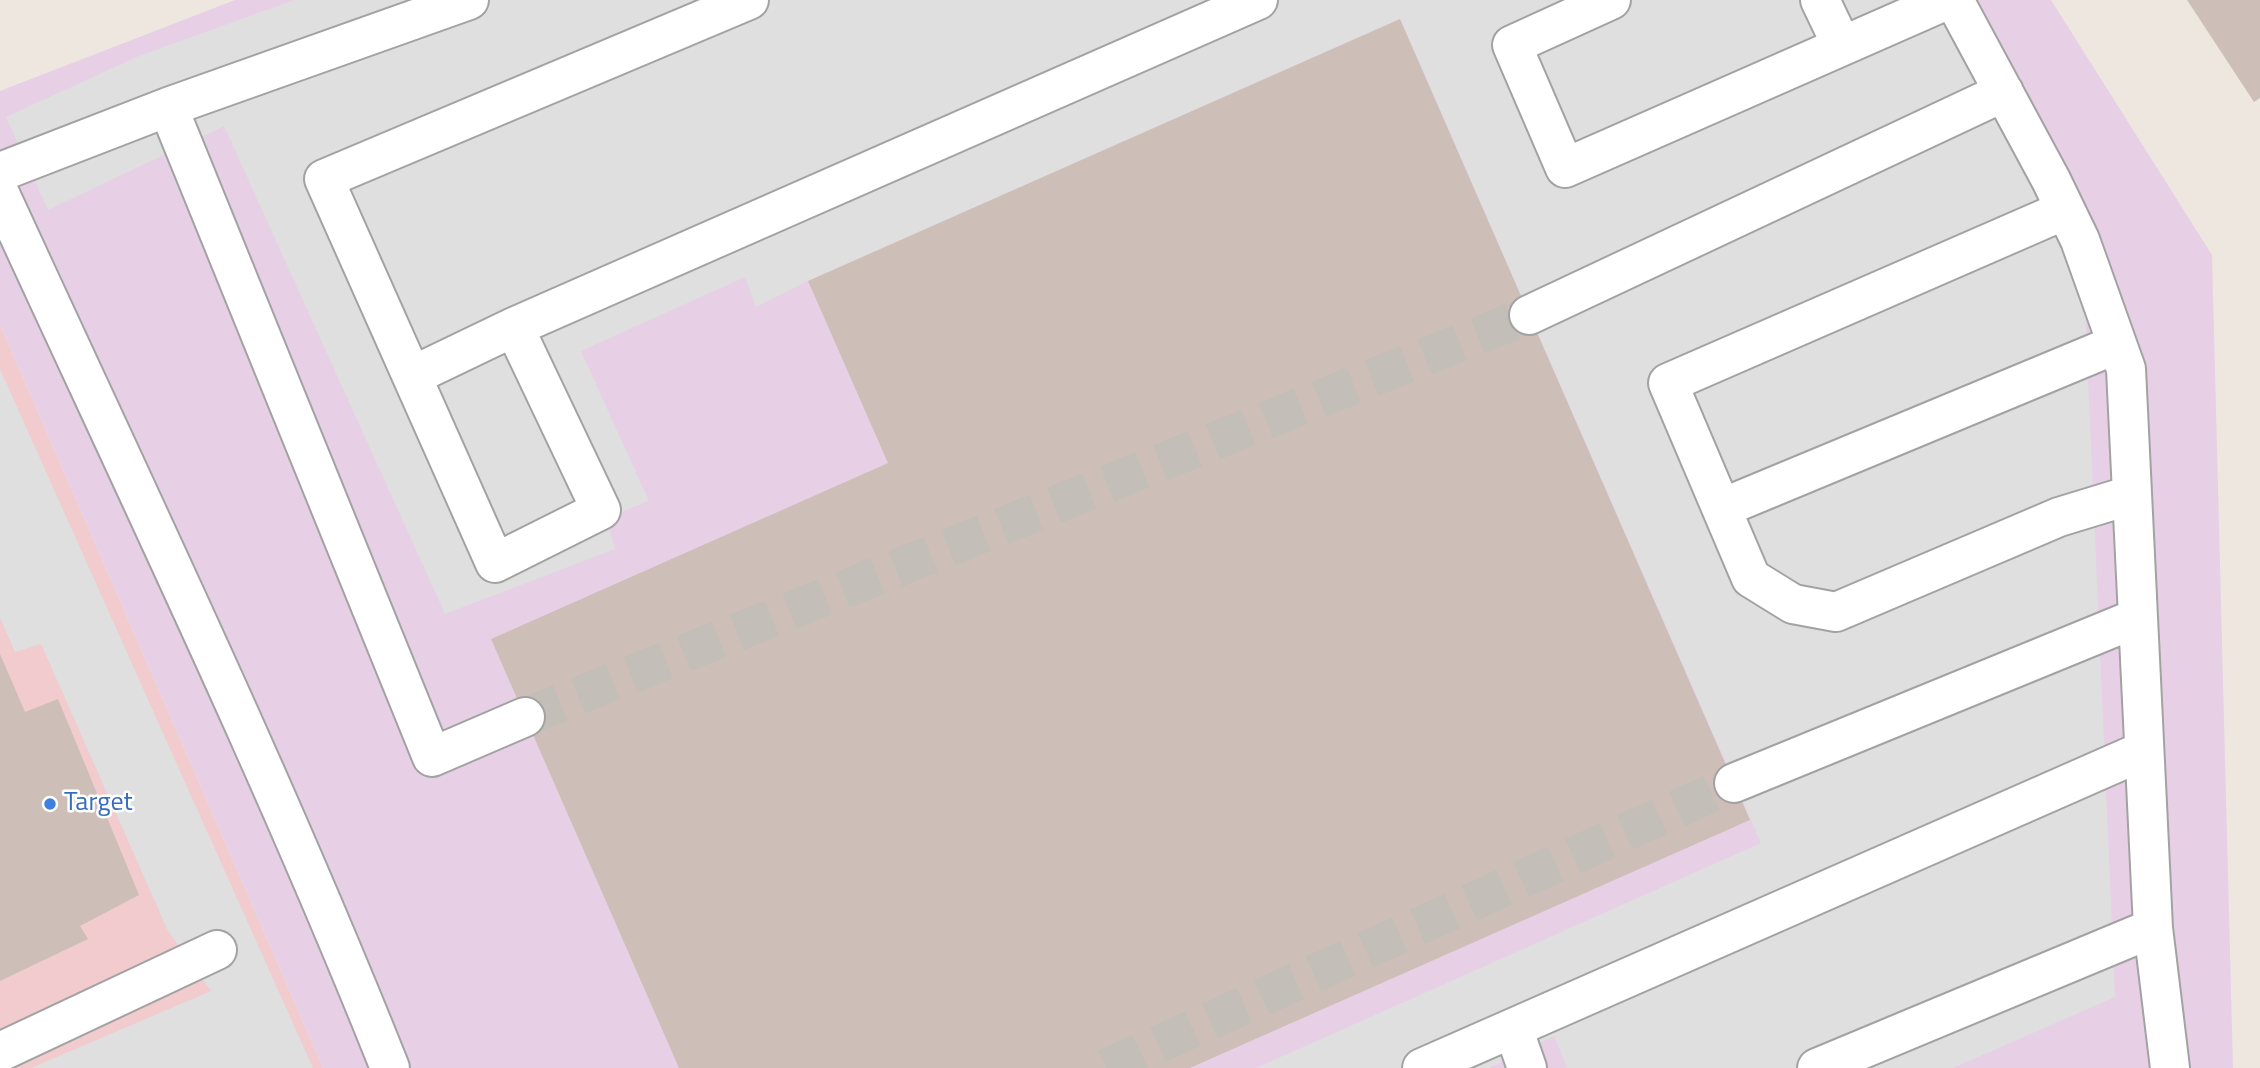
<!DOCTYPE html>
<style>
body{margin:0}
canvas{display:block;background:#ede7df}
</style>
<canvas width="2260" height="1068"></canvas>
<script>
const ctx = document.querySelector('canvas').getContext('2d');
ctx.lineJoin = 'round';
function fillPath(path, color) { ctx.fillStyle = color; ctx.fill(path, 'evenodd'); }
function stroke(path, color, width, dash) { ctx.strokeStyle = color; ctx.lineWidth = width; ctx.lineCap = dash ? 'butt' : 'round'; ctx.setLineDash(dash || []); ctx.stroke(path); }
function drawText(font, color, halo, rows, align = 'center') {
  ctx.font = font + ' "Titillium Web",sans-serif'; ctx.lineWidth = 5; ctx.setLineDash([]); ctx.textBaseline = 'middle'; ctx.strokeStyle = halo; ctx.fillStyle = color; for (const [text, x, y, turn = 0] of rows) {
    ctx.save(); ctx.translate(x, y); ctx.rotate((+turn || 0) * Math.PI / 180); ctx.textAlign = isNaN(turn) ? turn : align; if (halo) ctx.strokeText(text, 0, 0); ctx.fillText(text, 0, 0); ctx.restore();
  }
}
fillPath(new Path2D(`
 M0,325l323,743h-323z`), '#f1cbcd');
fillPath(new Path2D(`
 M235,0h1816l161,255 21,813h-1910l-323,-743v-234z`), '#e7d0e5');
fillPath(new Path2D(`
 M294,0h1636l154,284 31,713 -162,71h-386l-13,-32 -65,32h-233l505,-225 -361,-824 -592,262 -52,26 -11,-30 -164,74 68,150 -43,17 9,31 -170,65 -221,-488 -176,84 -42,-93 133,-61z
 M0,369l313,699h-282l180,-77 -43,-60 -127,-287 -26,8 -15,-34z`), '#dfdfdf');
fillPath(new Path2D(`
 M2187,0h73v98l-6,4z
 M1400,19l350,801 -560,248h-511l-188,-429 397,-176 -80,-182z
 M0,654l25,58 33,-13 81,196 -59,31 8,13 -88,42z`), '#cdbfb8');
stroke(new Path2D(`
 M525,717l1004,-402
 M1106,1068l628,-285`), '#c3beb8', 38, [38, 19]);
const minor = new Path2D(`
 M749,0l-425,179 171,384 106,-53 -87,-183 744,-327
 M1611,0l-99,45 53,123 382,-168
 M1820,0l22,46
 M1954,0l97,180 29,60 46,129 27,559 17,140
 M168,107l264,650 93,-40
 M0,172l168,-65 301,-107
 M0,194c133,290 272,578 390,874
 M2065,210l-397,173 83,195 42,26 43,8 223,-95 72,-22
 M1529,315l475,-223
 M412,376l102,-49
 M1722,508l395,-164
 M1734,783l403,-165
 M0,1052l217,-102
 M1422,1068l91,-40
 M1527,1068l-14,-40 630,-277
 M1817,1068l336,-140`);
stroke(minor, '#a2a2a2', 42);
stroke(minor, '#fff', 38);
for (const [x, y, r, color] of [
 [50,804,7,"#3f7fe0"]
]) { const dot = new Path2D(); dot.arc(x, y, r, 0, 2 * Math.PI); ctx.fillStyle = color; ctx.fill(dot); stroke(dot, '#fff', 2.5); }
drawText('26px', '#366cbe', '#fff', [
 ["Target",64,804]
], 'left');
</script>
